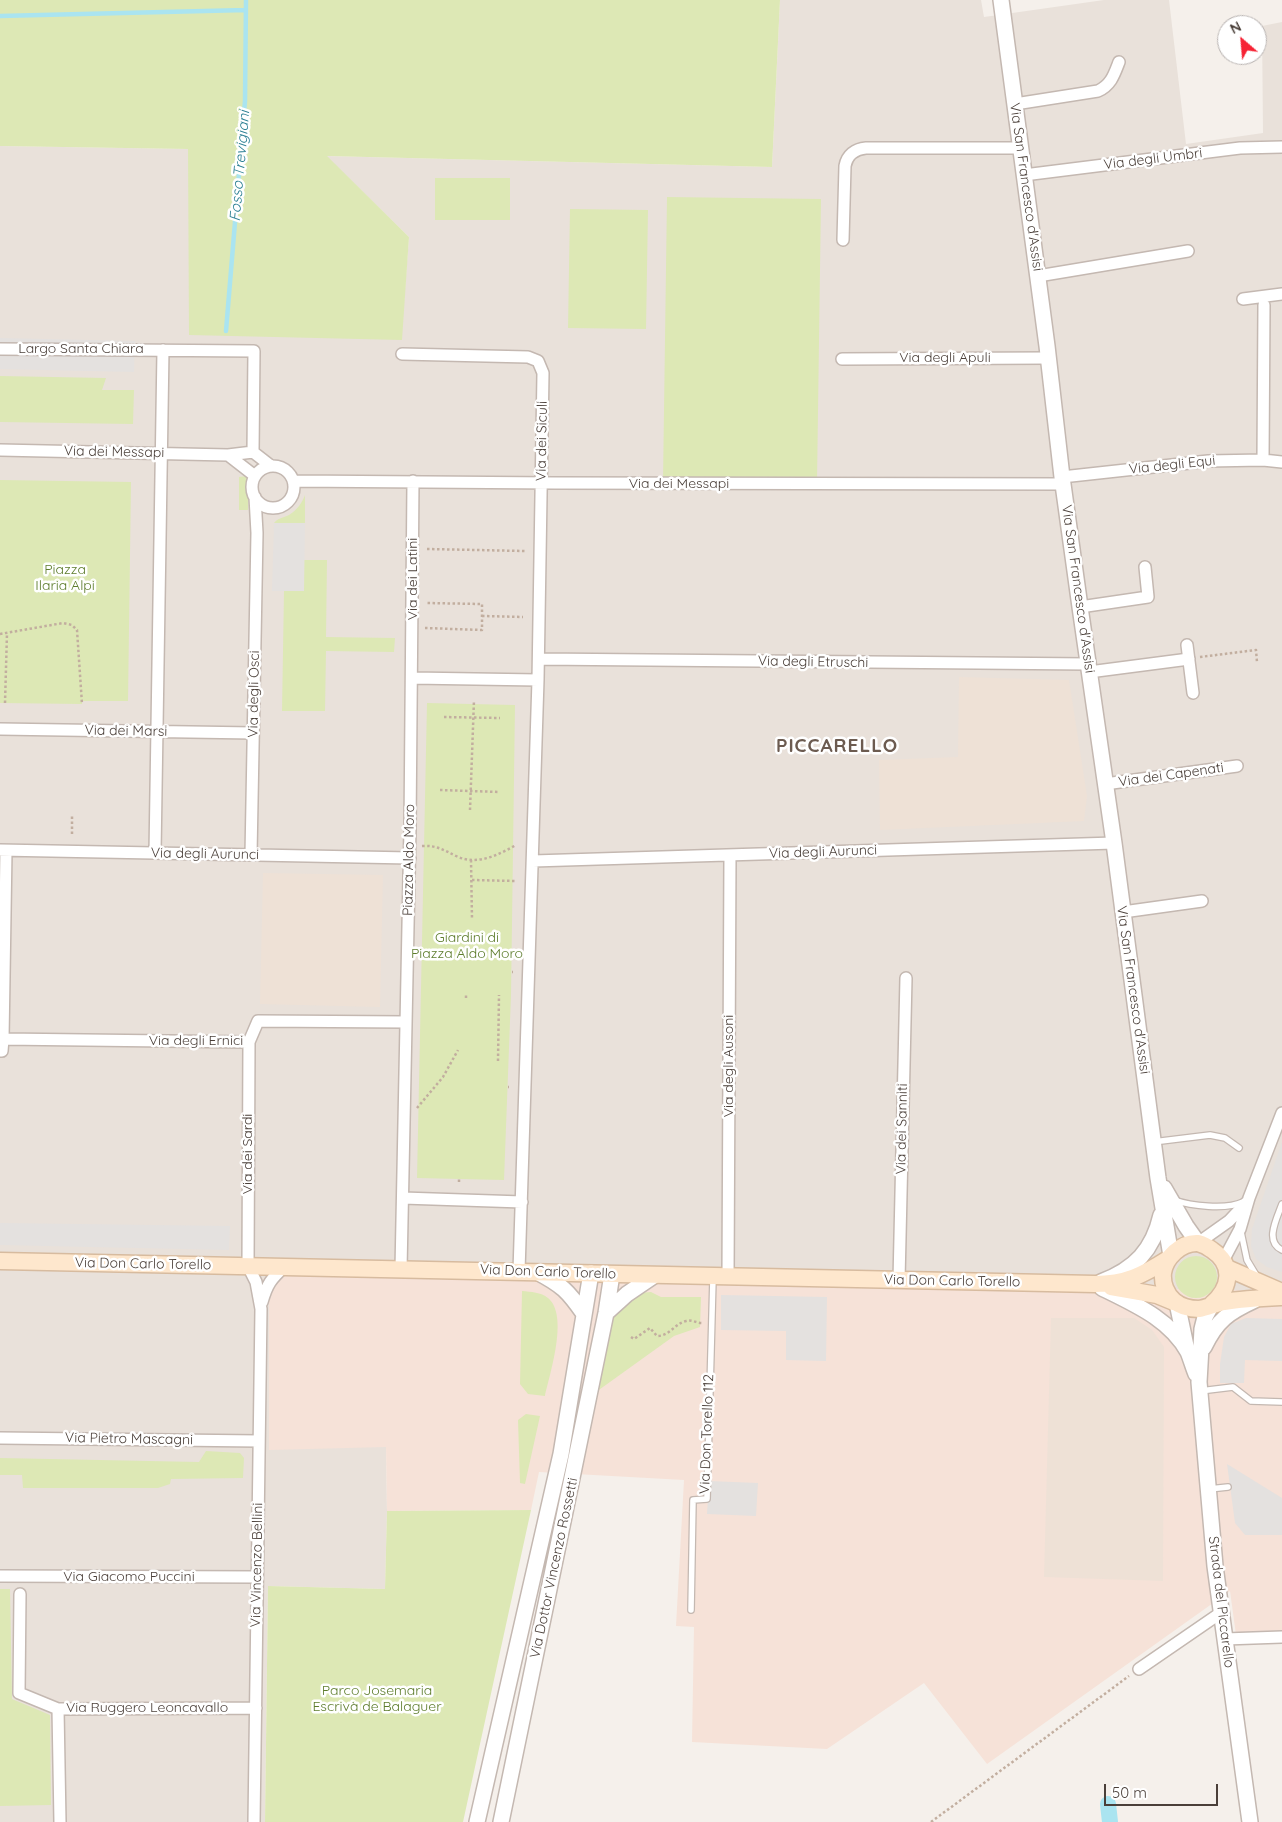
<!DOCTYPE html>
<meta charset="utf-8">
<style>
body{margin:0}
#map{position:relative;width:1282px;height:1822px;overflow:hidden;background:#f5f0eb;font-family:Quicksand,sans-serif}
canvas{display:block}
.north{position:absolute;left:1217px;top:15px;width:50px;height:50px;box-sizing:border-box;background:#fff;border:1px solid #b7b2b0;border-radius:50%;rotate:333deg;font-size:14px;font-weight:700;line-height:20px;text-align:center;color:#4a3f39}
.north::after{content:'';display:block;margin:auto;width:18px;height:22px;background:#f62234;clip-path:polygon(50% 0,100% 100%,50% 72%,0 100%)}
.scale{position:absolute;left:1104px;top:1784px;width:114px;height:22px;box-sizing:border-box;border:2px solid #4a3f39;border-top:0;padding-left:6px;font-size:15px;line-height:18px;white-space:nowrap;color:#4a3f39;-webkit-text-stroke:4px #fff;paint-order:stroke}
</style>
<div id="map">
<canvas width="1282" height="1822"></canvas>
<div class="north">N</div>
<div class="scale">50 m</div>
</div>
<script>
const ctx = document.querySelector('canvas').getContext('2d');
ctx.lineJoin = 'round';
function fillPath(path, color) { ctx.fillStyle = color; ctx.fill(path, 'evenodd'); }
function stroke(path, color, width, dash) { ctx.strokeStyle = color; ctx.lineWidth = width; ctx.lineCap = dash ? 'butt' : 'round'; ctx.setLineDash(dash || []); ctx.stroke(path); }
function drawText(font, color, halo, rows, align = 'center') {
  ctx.font = font + ' Quicksand,sans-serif'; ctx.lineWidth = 5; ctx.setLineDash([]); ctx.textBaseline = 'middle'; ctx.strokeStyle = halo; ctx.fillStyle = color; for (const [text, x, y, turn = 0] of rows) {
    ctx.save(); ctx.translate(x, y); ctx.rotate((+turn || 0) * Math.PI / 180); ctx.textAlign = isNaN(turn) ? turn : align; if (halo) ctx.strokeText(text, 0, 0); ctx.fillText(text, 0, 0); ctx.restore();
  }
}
fillPath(new Path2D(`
 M780,0h201l3,17 120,-17h65l17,144 77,-11 -1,-107 20,-4v1269l-896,156 1,64 -2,78 -117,-3 -3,236h-265v-1676l188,3 213,191 8,-103 -83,-81 446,11z`), '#e9e1da');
fillPath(new Path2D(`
 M269,1272l1013,19v342l-46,2 -6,-44 -243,173 -63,-81 -97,66 -135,-7 2,-115 -18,-1 8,-146 -145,-8 -8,38 -144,1 -1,-64 -117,3z`), '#f6e2d8');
fillPath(new Path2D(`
 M959,677l110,3 18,116 -3,25 -204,9 -1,-70 79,-3z
 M263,873l120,2 -3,132 -120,-3z
 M1051,1318h83l18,12 12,17 -1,234 -119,-4z`), '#eee1d6');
fillPath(new Path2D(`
 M0,0h780l-8,167 -445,-11 82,81 -7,103 -213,-5 -1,-186 -188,-3z
 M435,178h75v42h-75z
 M667,197l154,2 -4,283 -154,-1z
 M570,209l78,1 -2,119 -78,-1z
 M0,376l106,2 -4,12h32l-1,34 -133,-2z
 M247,476l2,5 -1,29h-9v-33z
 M0,480l131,2 -3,219h-46v3l-82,-1z
 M305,495v28h-31c4,-5 9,-5 15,-8 8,-5 13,-12 16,-20z
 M304,560h23l-1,77 69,1 -1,14 -68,-1 -1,60h-43l2,-120h20z
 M427,703l88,2 -4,290 -7,185 -87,-2z
 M1175 1277a21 21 0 1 1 42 0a21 21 0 1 1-42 0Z
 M522,1291c9,1 19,1 26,7 21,17 2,75 -3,98l-17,-2 -8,-10z
 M651,1292l10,5h40l-1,30 -26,9 -78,56 12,-79 30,-20z
 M526,1414l14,2 -15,68 -5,-1 -2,-63z
 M206,1451l34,2 4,5 -1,20 -72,1 -1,5 -12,4h-135l-1,-13h-22v-17l199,4z
 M531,1510l-68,312h-198l3,-236 117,3 2,-78z
 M0,1589h10l2,110 38,16 1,90 -51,1z`), '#dde8b5');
fillPath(new Path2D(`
 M0,338l135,3 -1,31 -134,-3z
 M274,523h31l-1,68h-32z
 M1282,1142v130l-15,-5 -11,-8 -5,-13 1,-17z
 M0,1223l230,3 -1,24 -229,-5z
 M721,1295l106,2 -1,64 -40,-1v-29l-65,-1z
 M1246,1318l36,1v42l-37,-1 -1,23h-24v-19l4,-27 7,-13z
 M1227,1464l55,34v37h-37l-10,-12z
 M709,1481l49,2 -2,33 -49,-2z`), '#e4e1df');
stroke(new Path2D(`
 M0,16l246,-6
 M226,331l19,-230 1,-101`), '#aae4f0', 4.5);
stroke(new Path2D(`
 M1108,1804l2,18`), '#aae4f0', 16);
const service = new Path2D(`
 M1153,1142l57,-7 15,3 14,10
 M1174,1200c17,6 52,10 69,2
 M1282,1204c-5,14 -18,38 0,46
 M1241,1232l6,28 9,15
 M1200,1391l33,-4 18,14 31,1
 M1209,1489l19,-2
 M691,1610l2,-110 14,-1 6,-221`);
const minor = new Path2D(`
 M1015,104l83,-13c13,-6 16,-16 21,-29
 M1024,175l216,-27 42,-1
 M843,240l2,-74c2,-11 10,-17 21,-18h155
 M1038,276l150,-25
 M1243,299l39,-5
 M0,349l254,2 -1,101
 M402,354l126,3 10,4 5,12 -5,307 -19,591
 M842,359l206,-1
 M0,450l228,5 25,-3 18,14
 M228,455l27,21
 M1263,460l1,-155
 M252 487a21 21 0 1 1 42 0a21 21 0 1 1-42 0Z
 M1062,477l146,-16 55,-1 19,2
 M294,481l261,2 508,1
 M1080,607l68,-10 -3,-30
 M1187,645l6,48
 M539,659l549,5
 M1089,672l100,-13
 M412,678l126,2
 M0,729l253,4
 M1105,784l132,-18
 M0,850l410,8
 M6,851l-3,188 246,3 9,-21 148,1
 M155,853l8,-503
 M251,855l6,-322 -2,-36
 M533,861l581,-18
 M1123,912l79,-11
 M249,1042l-1,224 8,16 5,27 -7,513
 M0,1051h2l1,-12
 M403,1198l119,4
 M1198,1243l31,-22 18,-19
 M1223,1261l17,-32 9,-31 33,-85
 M401,1269l9,-441 3,-347
 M728,1277l2,-422
 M899,1280l7,-302
 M262,1302c5,-18 9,-23 23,-36
 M0,1438l259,3
 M0,1576l257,1
 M20,1594l-1,99 39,16 198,-1
 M1225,1639l57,-2
 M1139,1669l83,-57
 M58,1709l2,113`);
const tertiary = new Path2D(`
 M1001,0l46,346 15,131 18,130 34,236 44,335 13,78
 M1164,1188l22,38 12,17
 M537,1272c25,13 31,19 47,42
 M1101,1282c34,-13 52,-32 60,-67
 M1102,1288c32,16 68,31 86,64 3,7 5,15 8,22
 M1177,1303l9,43
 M1212,1304l-7,13 -3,12 -3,53 16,184 35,256
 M606,1313l21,-19 28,-19
 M1204,1347c13,-27 25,-35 51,-47
 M477,1822l84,-368 30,-181
 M501,1822l105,-509 6,-39`);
const secondary = new Path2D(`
 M0,1261l1095,23c31,0 48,-9 73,-25
 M1227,1268l55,24
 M1111,1287l46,8 17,7
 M1212,1304c19,-17 22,-39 0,-54 -4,-3 -10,-6 -14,-7 -17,-1 -33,15 -35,30 -1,10 3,21 11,28 7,6 16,8 25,8 8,-1 17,-6 25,-7 19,-3 39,-4 58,-5`);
stroke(service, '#c4b8b1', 8);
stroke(minor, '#c4b8b1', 14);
stroke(tertiary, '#c4b8b1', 18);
stroke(secondary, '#d7bb9f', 19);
stroke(new Path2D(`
 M427,549l98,2
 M482,616l41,1
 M425,628l57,2v-26l-56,-1
 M0,634l63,-11 9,2 5,5 5,74
 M1200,657l56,-7 1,12
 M5,703l2,-70
 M444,717l56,1
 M440,790l59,2
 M470,810l4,-110
 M72,834v-20
 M422,846c14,-1 22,4 34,10 21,10 42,-1 60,-11
 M471,860l1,59
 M472,880l43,1
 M512,972h1
 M466,998v-4
 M498,1061l1,-66
 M508,1087h1
 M417,1108l26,-31 15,-27
 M459,1182v-3
 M631,1337l3,2 16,-11 7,8c13,0 17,-12 29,-15 5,-2 10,2 16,2
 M931,1822l198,-146`), '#c2ae9f', 2.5, [2.5, 2.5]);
stroke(service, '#fff', 5.5);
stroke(minor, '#fff', 11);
stroke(tertiary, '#fff', 15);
stroke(secondary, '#fee7cd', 16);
drawText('14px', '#4a3f39', '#fff', [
 ["Via degli Umbri",1153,159,-7],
 ["Via San Francesco d'Assisi",1026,187,82],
 ["Largo Santa Chiara",81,349],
 ["Via degli Apuli",945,358],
 ["Via dei Siculi",542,441,-89],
 ["Via dei Messapi",114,452,1],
 ["Via degli Equi",1172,465,-6],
 ["Via dei Messapi",679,484],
 ["Via dei Latini",413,579,-90],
 ["Via San Francesco d'Assisi",1078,589,82],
 ["Via degli Etruschi",813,662,1],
 ["Via degli Osci",254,694,-89],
 ["Via dei Marsi",126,731,1],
 ["Via dei Capenati",1171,775,-8],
 ["Via degli Aurunci",823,852,-2],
 ["Via degli Aurunci",205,854,1],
 ["Piazza Aldo Moro",409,860,-89],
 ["Via San Francesco d'Assisi",1133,990,82],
 ["Via degli Ernici",196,1041],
 ["Via degli Ausoni",729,1066,-90],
 ["Via dei Sanniti",902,1129,-89],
 ["Via dei Sardi",248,1154,-90],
 ["Via Don Carlo Torello",143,1264,1],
 ["Via Don Carlo Torello",548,1272,2],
 ["Via Don Carlo Torello",952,1281,1],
 ["Via Don Torello 112",707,1434,-88],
 ["Via Pietro Mascagni",129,1439,1],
 ["Via Vincenzo Bellini",257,1565,-89],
 ["Via Dottor Vincenzo Rossetti",554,1568,-78],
 ["Via Giacomo Puccini",129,1577],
 ["Strada del Piccarello",1221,1602,83],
 ["Via Ruggero Leoncavallo",147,1708]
]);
drawText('14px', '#5d7c2c', '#fff', [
 ["Piazza",65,570],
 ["Ilaria Alpi",65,586],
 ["Giardini di",467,938],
 ["Piazza Aldo Moro",467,954],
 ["Parco Josemaria",377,1691],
 ["Escrivà de Balaguer",377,1707]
]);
drawText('italic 15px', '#2c8094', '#fff', [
 ["Fosso Trevigiani",240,166,-85]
]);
ctx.letterSpacing = '1px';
drawText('bold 19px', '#6c5b50', '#fff', [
 ["PICCARELLO",837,746]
]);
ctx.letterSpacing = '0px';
</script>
